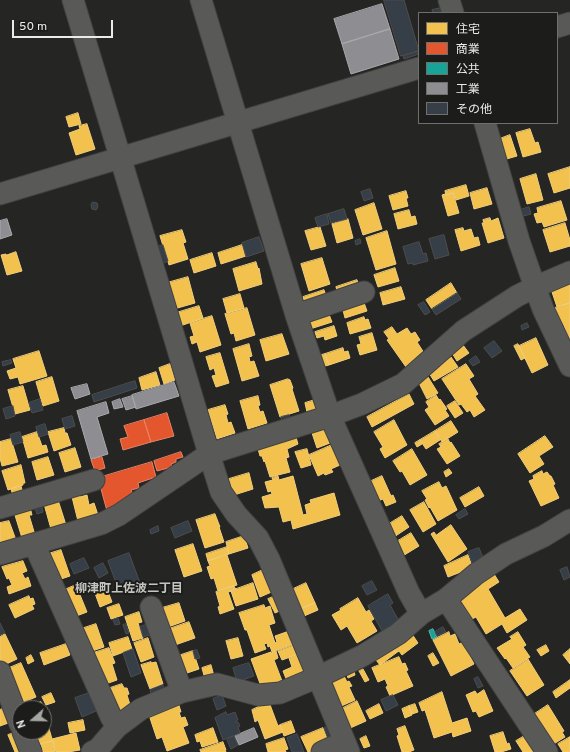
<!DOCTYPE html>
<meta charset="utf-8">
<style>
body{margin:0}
#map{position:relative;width:570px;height:752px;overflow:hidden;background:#252524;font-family:Overpass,"Noto Sans JP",sans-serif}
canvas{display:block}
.legend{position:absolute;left:418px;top:12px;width:140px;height:112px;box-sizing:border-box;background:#1c1d1a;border:1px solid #6f6f6d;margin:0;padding:5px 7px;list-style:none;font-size:12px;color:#ebebe9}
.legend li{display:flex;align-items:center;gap:8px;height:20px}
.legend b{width:20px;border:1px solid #6f6f6d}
.north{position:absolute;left:12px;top:700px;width:40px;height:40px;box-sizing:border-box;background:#1c1d1a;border:1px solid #6f6f6d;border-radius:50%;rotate:250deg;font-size:11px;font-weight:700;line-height:16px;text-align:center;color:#ebebe9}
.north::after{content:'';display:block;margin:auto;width:14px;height:18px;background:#a6a6a4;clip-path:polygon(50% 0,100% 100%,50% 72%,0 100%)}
.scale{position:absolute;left:12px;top:20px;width:101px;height:18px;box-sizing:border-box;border:2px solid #ebebe9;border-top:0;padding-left:5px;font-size:12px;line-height:14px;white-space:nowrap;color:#ebebe9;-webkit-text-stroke:3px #1c1d1a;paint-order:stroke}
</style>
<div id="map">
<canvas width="570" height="752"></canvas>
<ul class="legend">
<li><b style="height:11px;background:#f2c14e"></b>住宅</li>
<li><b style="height:11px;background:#e4572e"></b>商業</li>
<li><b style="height:11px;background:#17a398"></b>公共</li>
<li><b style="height:11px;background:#8d8d92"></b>工業</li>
<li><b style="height:11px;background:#363e47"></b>その他</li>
</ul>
<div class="north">N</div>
<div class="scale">50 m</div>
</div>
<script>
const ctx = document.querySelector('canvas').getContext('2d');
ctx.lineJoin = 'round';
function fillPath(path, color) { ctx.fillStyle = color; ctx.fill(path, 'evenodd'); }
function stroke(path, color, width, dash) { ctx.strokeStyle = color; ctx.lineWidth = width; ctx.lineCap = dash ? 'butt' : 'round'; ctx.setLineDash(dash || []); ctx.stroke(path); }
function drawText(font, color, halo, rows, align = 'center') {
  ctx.font = font + ' Overpass,"Noto Sans JP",sans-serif'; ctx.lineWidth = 4; ctx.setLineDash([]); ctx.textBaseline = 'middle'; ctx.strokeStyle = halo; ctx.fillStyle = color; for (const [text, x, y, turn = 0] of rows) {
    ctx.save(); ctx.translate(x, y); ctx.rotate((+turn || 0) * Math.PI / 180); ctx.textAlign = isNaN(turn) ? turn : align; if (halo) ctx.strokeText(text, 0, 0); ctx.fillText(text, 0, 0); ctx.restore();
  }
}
const homes = new Path2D(`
 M78,113l3,11 -12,3 -3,-10z
 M87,124l8,25 -19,6 -7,-22 11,-4 -1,-3z
 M530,129l5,14 3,-1 3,10 -18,5 -7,-24z
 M510,135l7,21 -14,4 -6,-20z
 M570,167v21l-16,5 -6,-19z
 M536,174l7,26 -16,4 -7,-25z
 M466,185l3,11 -13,4 -3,-7 -7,2 -1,-4z
 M487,188l5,16 -18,5 -4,-16z
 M406,191l2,7h-2l2,8 -15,4 -4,-14z
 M453,193l6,20 -11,3 -6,-21 3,-1 1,1z
 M561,201l6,19 -23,7 -2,-5 -5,1 -3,-9 4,-1 -1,-5z
 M374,203l8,26 -19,6 -8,-25z
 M409,210l2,7 4,-1 2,8 -19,5 -4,-15z
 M490,218l1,3 7,-3 6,20 -16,5 -6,-20h2l-1,-3z
 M348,219l5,19 -16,5 -5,-19z
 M565,223l5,17v6l-20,6 -7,-22z
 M320,227l6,19 -15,4 -6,-19z
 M463,228l1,3 7,-2 3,9 4,-1 2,8 -19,6 -6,-21z
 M182,230l4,12 -3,1 5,16 -19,6 -9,-29z
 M387,231l9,33 -20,6 -10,-32z
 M242,245l4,11 -25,8 -3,-11z
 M16,252l6,19 -15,4 -6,-20 5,-1v1z
 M212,253l4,13 -22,7 -4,-13z
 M322,258l8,26 -21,7 -8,-27z
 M256,262l2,7 1,-1 3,16 -23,7 -6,-22z
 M395,268l4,13 -21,6 -4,-12z
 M188,277l7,26 -21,6 -7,-26z
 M357,280l3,10 -21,7 -3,-10z
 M570,280v23l-13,4 -7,-21z
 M451,283l6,10 -25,16 -6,-9z
 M401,287l4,12 -22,6 -3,-12z
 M324,290l4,11 -22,6 -3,-10z
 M240,294l4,14 -17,5 -4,-14z
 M363,300l4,11 -22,7 -3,-12z
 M570,303v41l-7,-21 -5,1 -4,-13 1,-1v-2z
 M199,306l4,12 -23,8 -4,-13z
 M247,308l8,27 -19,6 -2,-8 -3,1 -6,-20z
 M328,312l4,10 -22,7 -4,-10z
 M212,316l9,29 -21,7 -3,-10 -5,2 -2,-7 4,-1 -4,-13z
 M364,317l1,3 3,-1 3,9 -21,6 -3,-11z
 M334,326l3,10 -12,4 -1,-4 -7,2 -2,-6z
 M392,327l5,7 10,-6 4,6 4,-2 5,8 -3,2 9,14 -20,11 -19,-27 2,-1 -5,-7z
 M372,333l5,17 -17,5 -3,-10 4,-1 -2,-7z
 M282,334l7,20 -23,7 -6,-21z
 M536,338l12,27 -16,8 -13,-27z
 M249,344l3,12 -3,1 1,5 4,-1 5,15 -17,5 -9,-32z
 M518,344l7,14 -4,2 -7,-14z
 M463,345l6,8 -12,8 -5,-8z
 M343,348l1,4 4,-1 2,7 -21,7 -4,-11z
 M39,351l8,25 -27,8 -2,-7 -8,2 -3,-8 9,-3 -3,-9z
 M220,353l9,30 -13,4 -4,-11 4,-1 -2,-7 -4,2 -4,-13z
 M325,354l4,11 -8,2 -3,-11z
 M451,357l7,10 -24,14 -5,-8 12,-7 -1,-2z
 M170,364l5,16 -11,4 -5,-16z
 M466,364l8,12 -5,3 9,15 -3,2 10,14 -11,7 -4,-7 -3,2 -6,-8 -2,1 -17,-26z
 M156,372l4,13 -18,5 -3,-12z
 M52,377l7,24 -16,5 -7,-24z
 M428,377l10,16 -11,6 -8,-16z
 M288,379l2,1 3,8 -1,1 7,22 -19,6 -10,-32z
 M23,386l7,24 -15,4 -7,-24z
 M409,394l5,10 -42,23 -5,-10z
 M436,395l3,5 1,-1 7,10 -2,1 4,6 -14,9 -10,-15 4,-3 -3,-5z
 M258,396l2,9 -2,1 2,6 3,-1 4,12 -19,6 -8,-28z
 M315,400l2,10 -10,2 -2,-9z
 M455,401l8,12 -8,5 -8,-12z
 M225,405l3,9 -2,1 2,8 3,-1 4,11 -18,6 -9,-29z
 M394,420l13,25 -22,13 -5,-9 3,-2 -9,-15z
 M451,421l7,11 -16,10 -7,-11z
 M324,425l6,18 -13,5 -6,-18z
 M64,428l1,5h2l4,12 -17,6 -6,-19z
 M435,431l5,9 -14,9 -6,-9z
 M37,432l5,14 4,-1 2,7 -20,6 -6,-21z
 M295,434l3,10 -11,5 2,8 -3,1 4,14 -20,5 -5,-16 -1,1 -2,-6h-2l-2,-7z
 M545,436l8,11 -14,9 5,8 -14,9 -12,-19z
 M11,439l7,23 -16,4 -2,-8v-16z
 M448,439l2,4 1,-1 9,14 -13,8 -10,-15 4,-2 -2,-3z
 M420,440l2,4 -5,3 -2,-4z
 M332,445l8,20 -9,4 2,3 -8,3 -1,-2 -6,3 -9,-21z
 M75,448l6,19 -16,5 -6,-19z
 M307,449l4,16 -10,3 -6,-16z
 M412,449l15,26 -17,10 -8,-14 -2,1 -7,-11z
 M48,457l6,18 -17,5 -5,-18z
 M21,465l4,18h-2v2l-15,5 -6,-19z
 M449,469l3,4 -6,4 -2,-5z
 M542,471l1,3 4,-2 3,4h1l4,8 -2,1 6,13 -18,8 -12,-25 5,-2 -1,-3z
 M249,473l4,16 -19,6 -5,-16z
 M278,476l1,4 14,-4 10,39 4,-1 -2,-9 6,-2 -1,-3 24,-7 6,22 -47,14 -2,-9 -8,2 -4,-15 -14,1 -3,-11 10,-3 -1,-3 -3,1 -3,-10 8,-2 -1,-2z
 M382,476l9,20 2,-1 3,7 -10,4 -3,-7 -8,3 -8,-19z
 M439,482l3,6 4,-2 11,24 -19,11 -8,-14 -1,1 -4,-8 2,-1 -5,-8z
 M21,486l2,7 -10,3 -2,-7z
 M479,487l5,9 -19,11 -5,-9z
 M79,495l1,2 7,-2 2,10 5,-2 4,12 -20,6 -6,-24z
 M58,500l8,25 -15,4 -7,-25z
 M424,502l12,22 -13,8 -13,-22z
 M30,507l2,8h-3l6,20 -13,3 -8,-26z
 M215,514l5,13h-1l5,15 -19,6 -9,-28z
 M402,516l7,11 -18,12 -7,-12z
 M9,521l7,19 -16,5v-22z
 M451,525l16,24 -19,13 -17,-28 3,-2 2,3z
 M411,533l8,13 -18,11 -8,-13z
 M244,536l4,12 -19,6 -3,-12z
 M193,544l9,27 -18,6 -9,-27z
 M227,547l2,7 -21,7 -2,-7z
 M61,550l9,26 -15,5 -10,-26z
 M227,555l10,30 -19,6 -4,-13 -3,1 -4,-12 3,-1 -2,-5z
 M468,555l5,14 -7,1 -18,7 -4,-11z
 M23,561l4,10 -5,2 3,6 3,-2 3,9 -22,8 -2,-7 5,-2 -3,-7 -2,1 -5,-12z
 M265,569l9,22 -14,6 -8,-22z
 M494,574l5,8 -11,7 17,29 15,-9 7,11 -20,13 -5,-9 -16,10 -10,-17 -4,2 -14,-21z
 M104,581l8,21 -12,5 -8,-22z
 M253,583l5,16 -22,7 -5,-15z
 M306,583l9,20 -18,8 -8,-20z
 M76,585l11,27 -16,6 -9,-27z
 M234,586l2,4 -8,2 6,17 -14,5 -2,-7 2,-1 -4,-14z
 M278,595l6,14 -9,4 -7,-14z
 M29,596l1,3 3,-1 2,6 -3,1 2,4 -19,9 -6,-13z
 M358,598l8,14 3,-2 5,9 -3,2 6,10 -20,12 -10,-17 -6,4 -9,-15 9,-5 -1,-1z
 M179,603l6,18 -17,6 -6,-19z
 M315,603l3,7 -14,6 -3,-7z
 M119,604l4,11 -12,4 -4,-11z
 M264,605l1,3 5,-2 5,17 -6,2 6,18 2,-1 -2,-6 17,-6 4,13 -24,9 -2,-6 -2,1 -1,-4 -3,1 2,5 -11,4 -8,-23h-2l-6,-17z
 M139,612l3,10 -4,1 5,15 -10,3 -8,-24z
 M189,622l6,16 -20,7 -6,-16z
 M96,624l8,23 -18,6 -8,-23z
 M449,632l1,4 5,-2 4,10 4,-2 11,22 -23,12 -18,-36z
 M518,632l8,13 -3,2 7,10 -17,11 -7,-10 -1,1 -8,-11 15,-9 -2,-2z
 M5,634l12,25 -17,8v-30z
 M412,634l6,9 -16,12 -3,-4 -3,2 -4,-5z
 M128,637l4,12 -19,7 -4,-13z
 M148,638l6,19 -13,5 -7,-19z
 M238,638l5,18 -12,3 -5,-18z
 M66,644l4,11 -26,10 -4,-12z
 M297,644l4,9 -19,7 -4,-9z
 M546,645l3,6 -8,5 -4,-6z
 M109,648l6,15 -3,1 5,16 -17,6 -13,-31z
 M392,648l4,5 -16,12 -4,-5z
 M570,649v15l-7,-9z
 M193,651l6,18 -15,5 -6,-18z
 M276,651l2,7 -4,2 8,21 -20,8 -11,-30 20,-7v1z
 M301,653l8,20 -22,8 -4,-10 9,-4 -3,-9z
 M433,653l6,10 -6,3 -5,-10z
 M31,655l3,6 -6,3 -2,-6z
 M399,657l3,7 3,-1 3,7 -2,1 7,15 -23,10 -4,-9 2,-1 -3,-7 -7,3 -6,-14z
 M528,659l16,26 -17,11 -17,-25z
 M151,662v1l5,-1 7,22 -13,5 -9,-24z
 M21,663l15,34 -17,7 -17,-33z
 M211,665l3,11 -9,3 -3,-11z
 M363,669l6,11 -4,2 -6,-11z
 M354,671l1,4 -7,3 -1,-3z
 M344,676l3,6 2,-1 3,5 -3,1 6,13 -16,7 -11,-24z
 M570,680v8l-14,10 -3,-6z
 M122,684l2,4h3l2,6 -2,1 4,13 -18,6 -9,-24z
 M484,690l9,21 -14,6 -3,-6 -3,1 -7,-17 9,-4 2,3z
 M442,692l10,31 15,-5 4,13 -18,6 -1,-5 -18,6 -9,-28 -3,1 -3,-8z
 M51,693l4,9 -9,3 -4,-8z
 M357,701l9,20 -18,8 -9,-19z
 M41,702l2,6h-23l-2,-2 10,-3v3z
 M178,702l3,10h-2l2,6 4,-1 3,8 -5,2 6,16 -22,8 -5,-14 -5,2 -9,-27z
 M269,702l9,24 2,-1 3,7 -18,7 -7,-19 -3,2 -3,-12z
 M379,704l4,9 -13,6 -4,-8z
 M415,704l3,8 -6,2 -3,-8z
 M548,705l16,26 -2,1 3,5 -13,8 -19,-30z
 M409,706l3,9 -7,3 -3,-9z
 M6,707l5,15 -11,4v-16z
 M44,711l8,28 24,-6 4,17 -12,2h-12l-3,-11 -22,6 -5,-15h18z
 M83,720l2,10 -15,3 -2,-10z
 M291,721l4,11 -11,4 -4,-11z
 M405,726l9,24 -5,2h-7l-5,-16 2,-1 -2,-6z
 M213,728l5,14 -16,5 -2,-6 -3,1 -2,-7z
 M323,728l7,17 -16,7h-6l-7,-15z
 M503,732l4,12 2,-1 2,6 -10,3h-6l-5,-16z
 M14,733l8,19h-7l-7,-17z
 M528,734l11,18h-16l-7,-11z
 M366,736l4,10 -6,2 -4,-9z
 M570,737v15h-7l-5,-8z
 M284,738l4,11 -3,1 1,2h-18l-2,-8z
 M53,741l2,11h-12l-2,-8z
 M223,742l3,8h-1l1,2h-25l-1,-2z`);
fillPath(homes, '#f2c14e');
stroke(homes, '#f0ce7c', 1);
const shops = new Path2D(`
 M167,413l7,23 -23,6 -7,-22z
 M144,420l7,22 -28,8 -3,-11 8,-2 -4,-11z
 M181,452l2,5 -7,2v3l-5,2 1,3 -15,4 -3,-10z
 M102,457l3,11 -10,3 -4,-11z
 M152,462l4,15 -18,6 1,5 -8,2 2,5 -26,16 -9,-33z`);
fillPath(shops, '#e4572e');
stroke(shops, '#e68366', 1);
const public = new Path2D(`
 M433,629l4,8 -5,2 -3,-8z`);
fillPath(public, '#17a398');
stroke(public, '#57b9b0', 1);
const industry = new Path2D(`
 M382,4l8,25 -48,15 -8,-25z
 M390,29l9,30 -48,15 -9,-30z
 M7,219l5,16 -12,4v-18z
 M174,382l5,14 -43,13 -4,-14z
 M87,384l3,10 -15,5 -4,-11z
 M132,396l4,11 -10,3 -4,-11z
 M120,399l3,8 -9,2 -2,-7z
 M106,402l3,11 -12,4 11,37 -17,5 -14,-48z
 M254,728l4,9 -19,8 -4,-9z`);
fillPath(industry, '#8d8d92');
stroke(industry, '#a9a9ac', 1);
const building = new Path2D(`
 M384,0h20l15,51 -18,5z
 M441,8l1,5h-9l-1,-3z
 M419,51v3l-15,5 -1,-3z
 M370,189l3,9 -9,3 -3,-9z
 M93,202l4,1 1,4 -2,3 -4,-1 -1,-4z
 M529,207l2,7 -11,3 -2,-6z
 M344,209l3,10 -16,4 -3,-9z
 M327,214l2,10 -11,3 -3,-9z
 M444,235l5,20 -14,4 -6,-20z
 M259,237l5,14 -18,6 -4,-14z
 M360,239l1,4 -5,2 -1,-4z
 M419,242l4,12 3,-1 2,8 -15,4v-2l-5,1 -5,-17z
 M163,245l5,16 -6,3 -5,-17z
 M457,293l4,6 -25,16 -4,-6z
 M424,302l6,10 -5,3 -7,-10z
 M527,323l2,4 -7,3 -1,-4z
 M494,341l8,10 -10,7 -8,-10z
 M476,356l4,6 -7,4 -4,-5z
 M11,360l1,3 -9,3 -1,-4z
 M135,381l2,7 -43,14 -2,-7z
 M40,399l3,11 -11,3 -3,-10z
 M13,406l2,10 -9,3 -3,-10z
 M289,415l2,3 -9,3 -1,-4z
 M72,416l3,10 -10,3 -3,-10z
 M45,424l3,10 -9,3 -3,-10z
 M20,432l3,10 -10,3 -3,-10z
 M41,503l2,9 -6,2 -3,-9z
 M465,509l3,5 -9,5 -3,-4z
 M188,521l4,10 -17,7 -4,-10z
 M158,526l1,5 -8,3 -1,-4z
 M479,548l5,12 -11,5 -5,-13z
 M129,553l11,30 -21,8 -11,-30z
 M84,558l5,10 -15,6 -4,-10z
 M103,563l5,10 -9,5 -5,-10z
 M567,567l3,10 -6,3 -4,-10z
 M372,581l5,9 -10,5 -5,-9z
 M388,594l5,9 -3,2 9,16 -17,10 -14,-25z
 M118,618l2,6 -5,1 -2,-5z
 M0,623l5,10 -5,2z
 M152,623l4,10 -13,4 -3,-10z
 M126,624l3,9 -3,1 -3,-9z
 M443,627l3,5 -9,4 -2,-4z
 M133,649l8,24 -10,4 -8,-24z
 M197,650l3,8 -5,1 -2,-8z
 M249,663l5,13 -17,6 -4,-14z
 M478,677l5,9 -5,2 -4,-9z
 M163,685l2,8 -13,4 -2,-7z
 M89,693l7,18 -14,6 -7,-19z
 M222,695l4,11 -9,4 -4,-11z
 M393,695l5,10 -12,6 -5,-11z
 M226,712l1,3 8,-3 3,8 -2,1v2l2,-1 2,4 -2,1 2,6 -17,7 -8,-22z
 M331,725l4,11 -7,3 -4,-11z
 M297,734l7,18h-12l-5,-14z
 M234,736l4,9 -7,4 -4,-9z`);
fillPath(building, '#363e47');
stroke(building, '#4d4d4d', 1);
const minor = new Path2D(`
 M73,0l106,353 30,101 12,38 15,22 22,24 11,21 80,193
 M201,0l95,315 34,101 79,177 12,21
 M449,0l4,13
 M557,27l13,-4
 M485,123l34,118 16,46 8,22 27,57
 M0,194l419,-126
 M296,315l68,-23
 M0,508l94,-28
 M34,544l77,173 6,10
 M0,554l101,-30 18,-9 90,-61 121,-38 32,-12 41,-20 60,-53 54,-35 18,-9 35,-15
 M446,599l101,153
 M151,607l31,85
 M0,672l20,52
 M23,732l8,20
 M92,752l6,-3 19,-22 24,-18 41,-17 35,-8 41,11 22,-2 38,-16 44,-21 36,-22 23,-20 25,-15 30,-25 30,-20 38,-18 26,-16
 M322,752l22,-10`);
stroke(minor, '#424241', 23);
stroke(minor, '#595a58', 21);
drawText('bold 12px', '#c4c5c1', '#1c1d1a', [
 ["柳津町上佐波二丁目",129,590]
]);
</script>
